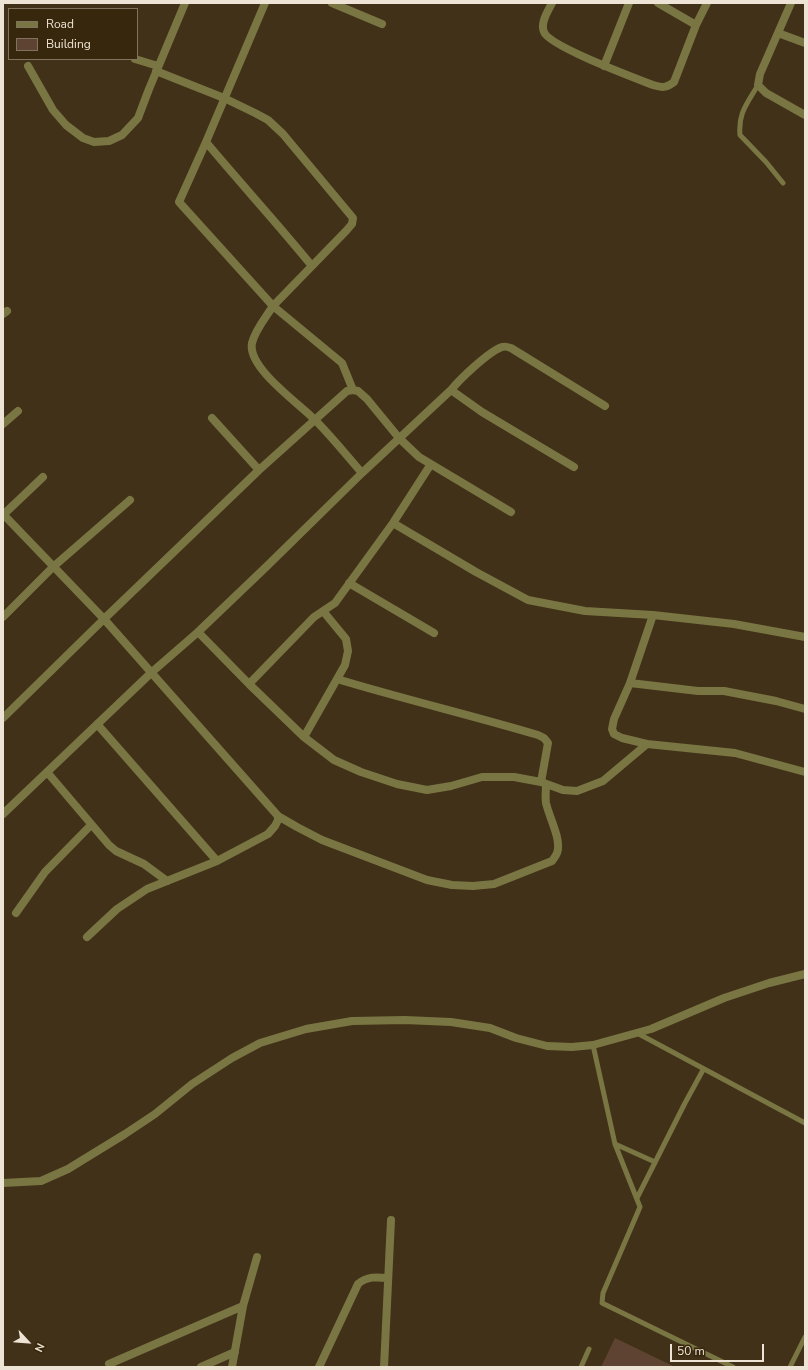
<!DOCTYPE html>
<style>
body{margin:0}
#map{position:relative;width:808px;height:1370px;overflow:hidden;background:#413118;font-family:"Nunito Sans",sans-serif}
canvas{display:block}
.frame{position:absolute;inset:0;border:4px solid #eee4d5;pointer-events:none}
.legend{position:absolute;left:8px;top:8px;width:130px;height:52px;box-sizing:border-box;background:#36270d;border:1px solid #80735d;margin:0;padding:5px 7px;list-style:none;font-size:12px;color:#eee4d5}
.legend li{display:flex;align-items:center;gap:8px;height:20px}
.legend b{width:20px;border:1px solid #80735d}
.north{position:absolute;left:8px;top:1322px;width:40px;height:40px;-webkit-text-stroke:3px #36270d;paint-order:stroke;rotate:116deg;font-size:11px;font-weight:700;line-height:16px;text-align:center;color:#eee4d5}
.north::after{content:'';display:block;margin:auto;width:14px;height:18px;background:#eee4d5;clip-path:polygon(50% 0,100% 100%,50% 72%,0 100%)}
.scale{position:absolute;left:670px;top:1344px;width:94px;height:18px;box-sizing:border-box;border:2px solid #eee4d5;border-top:0;padding-left:5px;font-size:12px;line-height:14px;white-space:nowrap;color:#eee4d5;-webkit-text-stroke:3px #36270d;paint-order:stroke}
</style>
<div id="map">
<canvas width="808" height="1370"></canvas>
<div class="frame"></div>
<ul class="legend">
<li><b style="height:5px;background:#797643"></b>Road</li>
<li><b style="height:11px;background:#5e4333"></b>Building</li>
</ul>
<div class="north">N</div>
<div class="scale">50 m</div>
</div>
<script>
const ctx = document.querySelector('canvas').getContext('2d');
ctx.lineJoin = 'round';
function fillPath(path, color) { ctx.fillStyle = color; ctx.fill(path, 'evenodd'); }
function stroke(path, color, width, dash) { ctx.strokeStyle = color; ctx.lineWidth = width; ctx.lineCap = dash ? 'butt' : 'round'; ctx.setLineDash(dash || []); ctx.stroke(path); }
fillPath(new Path2D(`
 M615,1338l60,29h-74z`), '#5e4333');
stroke(new Path2D(`
 M758,85c-11,19 -20,28 -18,50l26,27 17,21
 M637,1033l168,90
 M593,1045l22,99 25,63 -37,86 -1,10 131,64
 M615,1144l40,18
 M637,1198l48,-95 18,-33
 M581,1367l8,-18
 M790,1367l15,-30`), '#797643', 5);
stroke(new Path2D(`
 M265,3l-59,139 -27,60 94,104c-7,11 -18,24 -21,37 -5,25 48,61 64,78 16,16 31,35 46,52
 M332,3l50,21
 M552,3c-4,8 -12,20 -8,29 5,14 91,46 109,53 9,3 13,3 21,-3l22,-57 11,-22
 M658,3l38,22
 M791,3l-31,71 -2,11 8,8 39,22
 M778,33l27,10
 M135,59l23,7
 M28,66l25,44 13,15 17,13 11,4 15,-1 13,-6 16,-17 11,-29 36,-86
 M604,66l25,-63
 M156,71l68,27 31,15 13,7 15,14 70,84 -1,6 -6,7 -73,75 69,57 11,27
 M206,142c35,42 72,82 106,124
 M3,314l4,-3
 M451,390c9,-11 37,-38 51,-43 3,-1 6,0 9,1l94,58
 M212,418l47,52
 M3,424l15,-13
 M511,512l-92,-55 -20,-19 -32,-39 -9,-8 -5,-1 -6,1 -88,79 -155,149 174,197 19,11 25,13 105,40 25,5 21,1 21,-2 58,-23c2,-3 4,-5 5,-8 5,-13 -8,-36 -11,-50 -1,-6 0,-12 0,-19
 M3,514l101,105 -101,99
 M3,515l40,-38
 M393,523l83,49 52,28 57,11 68,4 81,9 71,13
 M349,583l85,50
 M3,617l50,-50 77,-67
 M198,632l51,52 55,53 30,23 27,12 36,12 30,6 24,-4 31,-9h32l27,5 22,8 14,1 26,-10 44,-37 88,9 70,19
 M337,679c66,20 134,36 201,56l6,3 4,5 -7,39
 M630,683l68,8h26l52,10 29,8
 M249,684l65,-67 21,-14 58,-80 38,-59
 M97,724l120,137
 M304,737l41,-72 3,-14 -2,-12 -23,-28
 M647,744l-25,-6 -8,-4 -2,-5 2,-10 16,-36 23,-68
 M47,772l62,73 7,6 28,13 23,17
 M3,814l149,-142 46,-40 68,-65 96,-94 89,-83 31,22 92,55
 M16,913l29,-41 46,-47
 M87,937l30,-28 30,-20 70,-28 51,-27 7,-8 3,-6v-4
 M3,1183l38,-2 27,-12 57,-35 30,-20 37,-30 40,-26 28,-15 46,-14 46,-8 53,-1 46,2 39,6 26,10 31,8 25,1 21,-2 58,-16 73,-31 45,-15 36,-9
 M109,1364l134,-58
 M201,1367l34,-15
 M232,1367l11,-61 14,-49
 M319,1367l39,-83c9,-8 19,-7 30,-6
 M384,1367l7,-147`), '#797643', 8);
</script>
